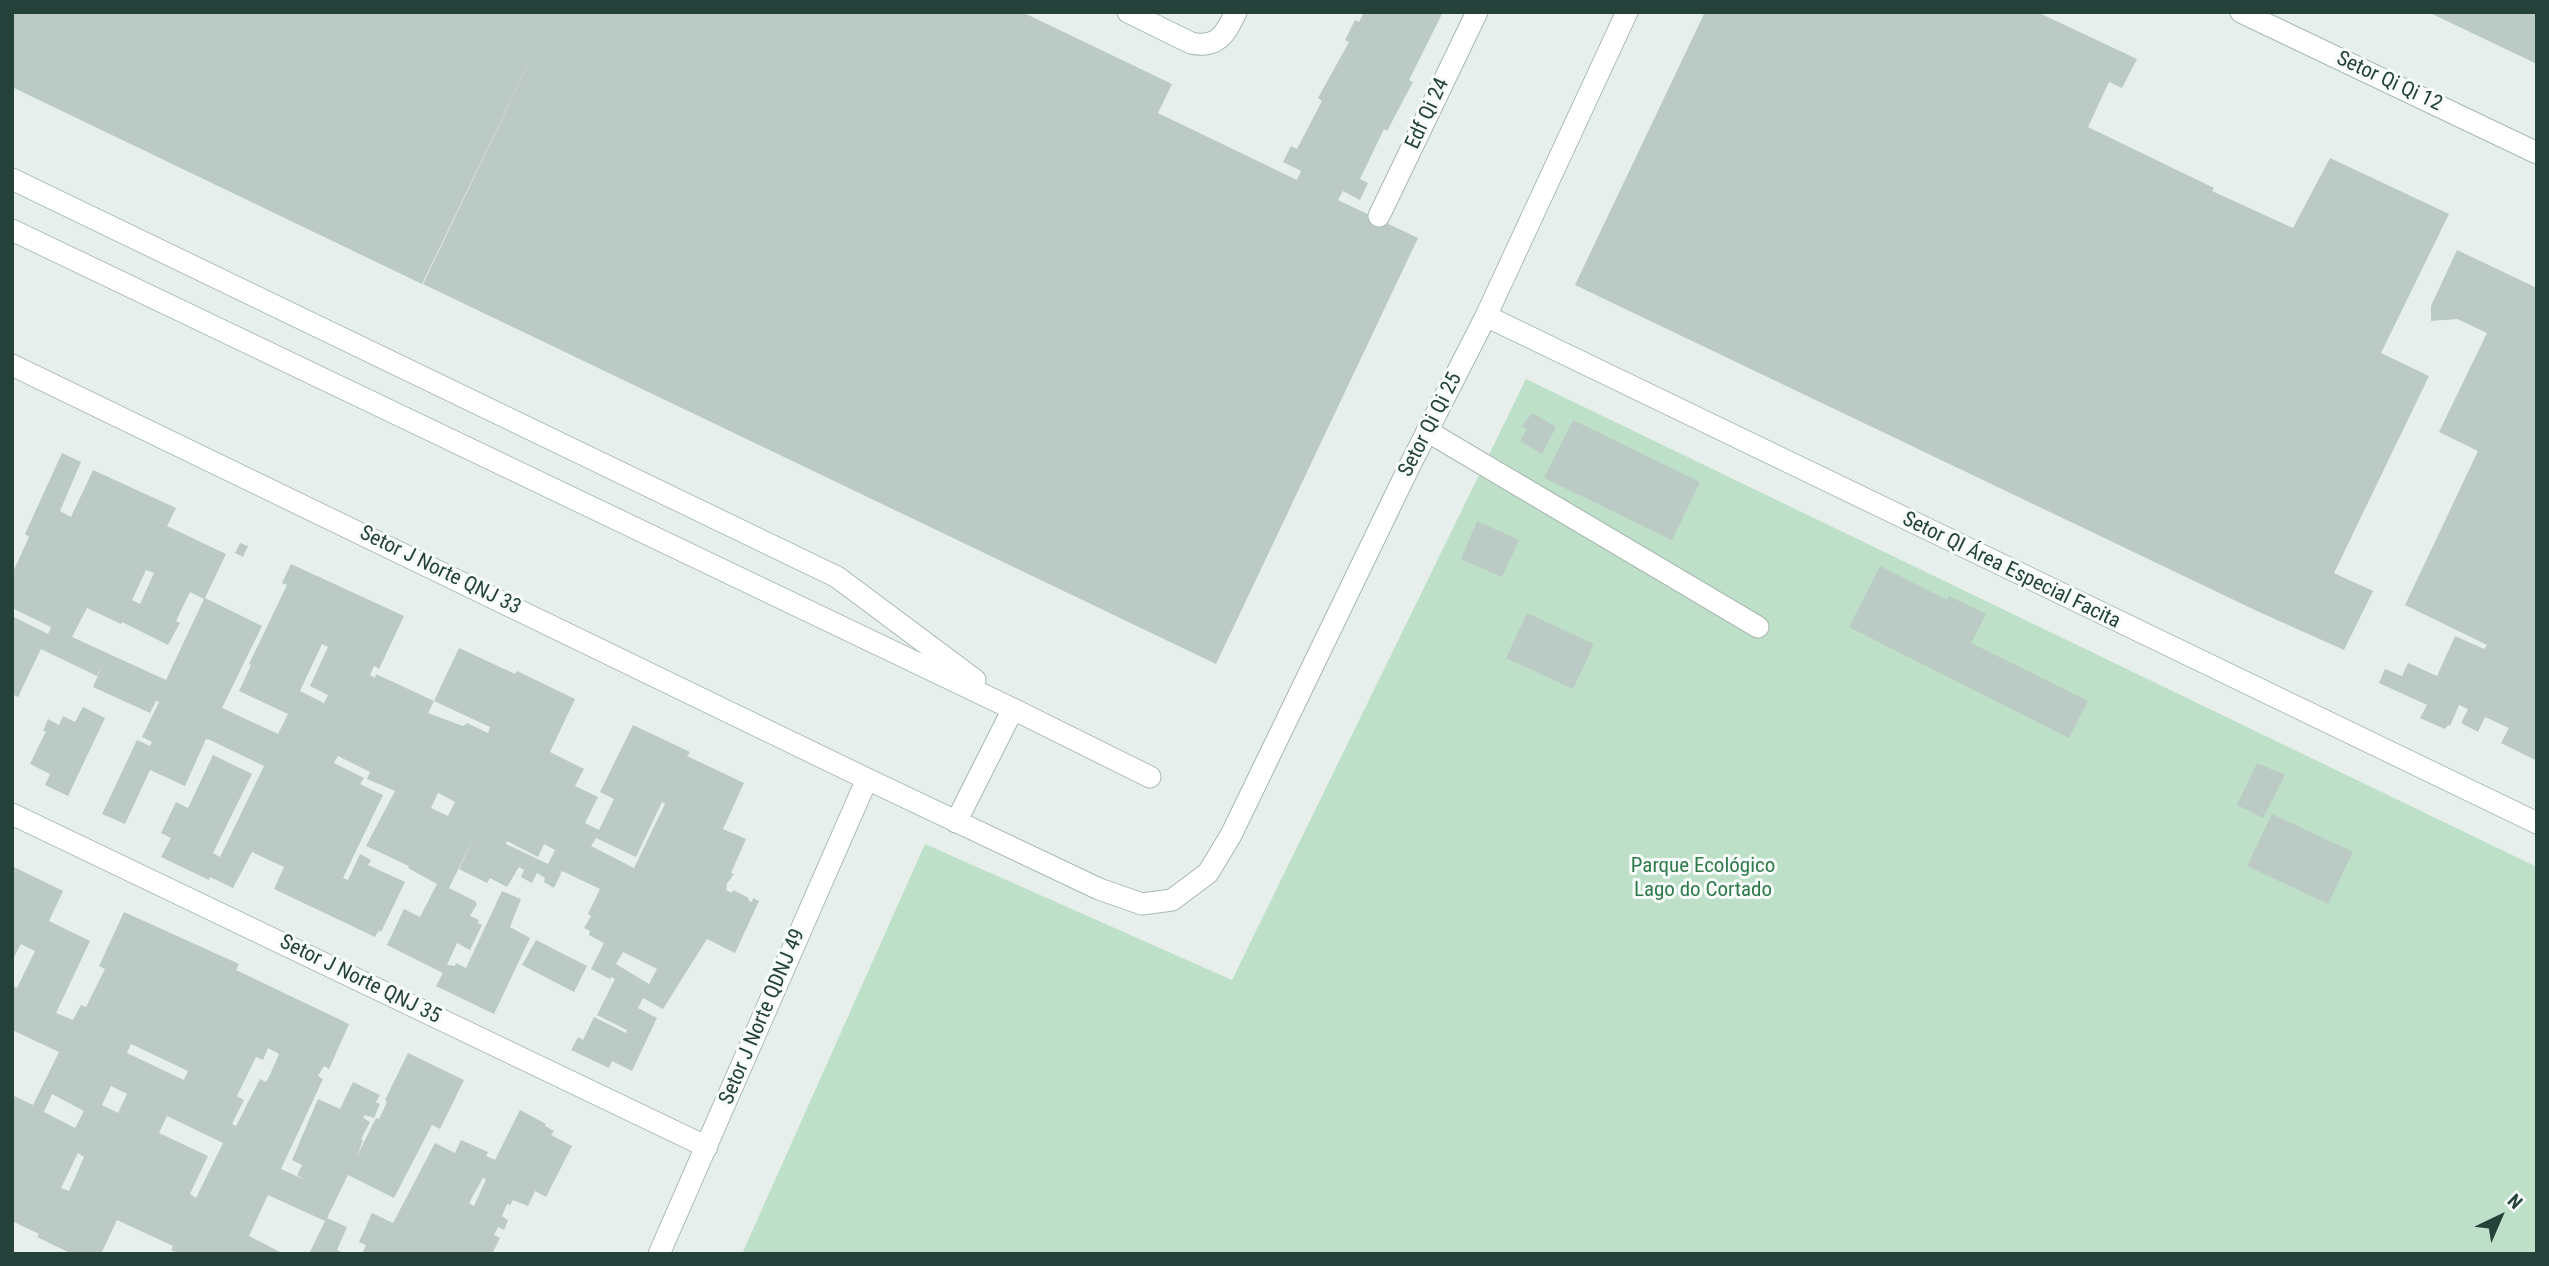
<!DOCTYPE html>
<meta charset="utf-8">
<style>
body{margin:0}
#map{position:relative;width:2549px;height:1266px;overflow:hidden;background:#e6efeb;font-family:"Roboto Condensed",sans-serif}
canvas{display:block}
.frame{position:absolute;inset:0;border:14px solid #24423a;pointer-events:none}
.north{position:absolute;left:2465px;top:1182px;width:70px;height:70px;-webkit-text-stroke:5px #f7fbf9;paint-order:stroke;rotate:44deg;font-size:19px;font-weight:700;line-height:28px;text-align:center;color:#24423a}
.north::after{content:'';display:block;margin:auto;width:24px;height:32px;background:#24423a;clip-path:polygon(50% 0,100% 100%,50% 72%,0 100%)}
</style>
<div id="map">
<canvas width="2549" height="1266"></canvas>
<div class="frame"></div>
<div class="north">N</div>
</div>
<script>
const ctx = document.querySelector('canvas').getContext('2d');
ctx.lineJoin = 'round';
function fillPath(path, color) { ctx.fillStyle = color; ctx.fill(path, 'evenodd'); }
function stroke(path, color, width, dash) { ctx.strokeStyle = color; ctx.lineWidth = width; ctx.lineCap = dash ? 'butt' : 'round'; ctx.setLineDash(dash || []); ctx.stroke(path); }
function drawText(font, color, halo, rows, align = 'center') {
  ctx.font = font + ' "Roboto Condensed",sans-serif'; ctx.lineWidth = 6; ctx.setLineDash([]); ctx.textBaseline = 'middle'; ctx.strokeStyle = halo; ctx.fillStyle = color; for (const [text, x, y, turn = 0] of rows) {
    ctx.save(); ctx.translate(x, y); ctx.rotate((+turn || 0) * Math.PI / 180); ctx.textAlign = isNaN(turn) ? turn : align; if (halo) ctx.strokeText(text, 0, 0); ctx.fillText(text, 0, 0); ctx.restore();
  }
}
fillPath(new Path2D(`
 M1526,379l1011,488v387h-1795l183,-410 307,136z`), '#bfe0c8');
fillPath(new Path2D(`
 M12,12h1010l150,72 -14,29 139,67 4,-9 -18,-9 8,-16 6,3 25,-48 -4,-3 31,-56 -4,-2 10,-20 4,2 5,-10h79l-34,68 4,2 -26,49 -3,-2 -24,50 8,4 -8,17 -17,-9 -5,9 80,38 -202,426 -793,-380 126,-263 -127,263 -410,-197z
 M1705,12h332l100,47 -15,29 -13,-6 -21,45 126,61 -2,3 81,37 37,-70 119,56 -68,139 48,23 -95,197 39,18 -29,59 -87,-39 -682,-326z
 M2428,12h109v52z
 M2457,250l80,38v473l-36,-18 8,-15 -24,-11 -7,15 -17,-9 7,-14 -9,-4 -9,21 -2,-1 -3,4 -25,-11 7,-13 -48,-22 6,-14 17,7 6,-13 29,13 18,-40 29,13 3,-4 -82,-40 73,-154 -39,-19 48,-99 -30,-14 -26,2v-15z
 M1532,413l24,14 -14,27 -22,-13 7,-12 -5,-3z
 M1573,420l127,62 -28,58 -128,-62z
 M62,453l19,9 -21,49 11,6 22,-47 83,38 -9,18 59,28 -21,44 57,28 -40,82 56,26 10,-20 -49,-23 12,-26 -2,-1 38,-79 -5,-2 9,-19 113,52 -25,53 -5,-3 -4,9 5,3 1,-4 58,27 25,-53 56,26 2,-3 58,28 -25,53 34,17 -9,17 23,11 -13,26 14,7 15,-31 -14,-7 33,-67 57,27 -3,4 57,27 -21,46 23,10 -15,34 3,1 -8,11 1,1 -1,4 6,3 1,-3 16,8 -1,2 4,2 1,-4 6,3 -24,52 -28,-14 -44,70 -20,-11 -5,10 19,10 -25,53 -20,-10 -3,7 -38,-18 7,-13 5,3 11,-23 32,16 1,-3 -30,-15 18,-36 -4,-2 -1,2 -19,-10 13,-26 -15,-8 1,-4 -6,-3 7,-12 -3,-2 12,-25 -38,-18 -8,17 -10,-6 1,-4 -8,-5 -5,10 -11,-6 3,-7 -5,-3 -12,20 -17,-9 -3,5 -28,-14 18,-38 -28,57 26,13 2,3 -7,12 9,4 -1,3 4,2 -12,25 -13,-7 -10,22 8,1 1,-3 10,5 36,-77 19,8 -11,28 20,11 -36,76 -58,-28 7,-13 -56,-28 17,-36 16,8 17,-33 -29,-16 1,-2 -43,-20 29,-55 -28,-12 3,-7 -32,-16 -4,7 30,15 -4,6 23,11 -40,83 5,2 12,-26 11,6 -3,5 37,17 -24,50 -2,-2 -4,7 -101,-48 10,-22 -32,-15 -19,36 -23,-11 -1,3 -48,-23 10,-19 -10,-5 15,-31 12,6 25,-53 39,19 -39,79 7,4 44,-91 -54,-26 -4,-1 -21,47 -35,-16 -25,54 -23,-10 35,-74 13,6 2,-4 -10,-5 17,-35 -3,-1 -6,12 -57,-26 11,-26 -7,15 -56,-27 -23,48 -6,-3v-78l36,18 3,-7 -39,-19v-34l17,-37 -4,-3zM146,570l8,3 -14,31 -8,-4zM190,592l14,7 -38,81 -94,-43 15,-29 34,16 1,-2 46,23 12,-22 -4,-2zM322,644l6,3 -18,39 18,9 -4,8 -24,-12zM434,701l56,26 -2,6 -21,-10 -4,3 -35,-13zM438,793l17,9 -7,14 -17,-8zM662,802l3,2 -31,64 -43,-22 5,-8 40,19zM507,841l31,16 6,-13 11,6 -7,14 -42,-20zM623,952l34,17 -8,15 -33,-20z
 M1477,521l42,19 -17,37 -41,-18z
 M240,543l8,3 -5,11 -8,-4z
 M1880,566l67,34 2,-4 37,18 -15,29 117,58 -19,37 -220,-111z
 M1527,613l67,31 -21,45 -67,-31z
 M83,707l22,11 -37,78 -23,-11 5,-11 -20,-10 16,-33h-3l5,-12 11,6 4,-9 12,6z
 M2257,763l28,12 -22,43 -26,-13z
 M2272,814l81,38 -25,52 -81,-38z
 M12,866l51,25 -14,30 41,20 -34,72 17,7 8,-15 5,2 19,-38 -6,-3 25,-54 115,52 -3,6 113,54 -20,45 -5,-3 -6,10 5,3 -42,90 24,11 -8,-5 5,-10 -10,-5 26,-61 22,10 13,-27 27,13 -4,7 4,2 -6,14 -9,-3 -2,3 7,4 -9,17 2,1 -6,16 19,-38 3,1 8,-17 -2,-2 23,-47 56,27 -24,49 -8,-4 -38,73 -46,-23 -21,43 20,9 -10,23 9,4h-37l16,-33 -57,-26 -19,41 35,18h-105l-8,-4 2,-4 -56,-26 -16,34h-29l-35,-17 2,-3 -27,-13v-126l21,10 26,-53 -47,-22v-44l5,2 18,-37 -14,-7 -9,17zM131,1044l57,27 -4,9 -57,-27zM268,1048l11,6 -10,23 -3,5 -6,-3 -24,47 -4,-2 12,-24 -7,-4 19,-39 7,3zM111,1086l16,8 -9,19 -16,-8zM52,1094l32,17 -9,17 -31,-16zM167,1116l56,27 -27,55 -6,-4 18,-38 -49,-23zM78,1153l6,4 -15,34 -8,-3z
 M536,940l51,26 -13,26 -52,-27z
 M520,1110l26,14 -1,2 9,5 -3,4 21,11 -26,51 -11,-6 -7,15 -15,-6 -3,5 -3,-1 -5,12 6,4 -4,10 -6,-3 -4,8 6,3 -8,16h-130l4,-9 -7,-3 13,-29 21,10 42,-80 20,10 6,-13 27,12 -2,4 9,4zM483,1178l3,1 -12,27 -5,-3z`), '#bbcac4');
const lane = new Path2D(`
 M1128,12l63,31c27,6 35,-10 45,-31
 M12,179l825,398 138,103
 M1379,216l98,-204
 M12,230l1001,479 137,68
 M1427,431l331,196
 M956,822l57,-113`);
const street = new Path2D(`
 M1486,316l1051,507
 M12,365l855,414 232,110 43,15 30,-4 36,-27 23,-38 179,-370 76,-149 141,-304
 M12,814l695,333
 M659,1254l208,-475`);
const secondary = new Path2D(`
 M2241,12l296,141`);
stroke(lane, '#a8b8b2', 23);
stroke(street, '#a8b8b2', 23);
stroke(secondary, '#a4bbb3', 23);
stroke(lane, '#fff', 21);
stroke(street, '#fff', 21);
stroke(secondary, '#fff', 21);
drawText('21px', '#24423a', '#f7fbf9', [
 ["Setor Qi Qi 12",2389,82,25],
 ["Edf Qi 24",1428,114,-65],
 ["Setor Qi Qi 25",1431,425,-63],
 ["Setor J Norte QNJ 33",440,571,26],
 ["Setor QI Área Especial Facita",2011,571,26],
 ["Setor J Norte QNJ 35",360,980,26],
 ["Setor J Norte QDNJ 49",763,1017,-67]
]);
drawText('21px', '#2d7a4b', '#f7fbf9', [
 ["Parque Ecológico",1703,867],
 ["Lago do Cortado",1703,891]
]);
</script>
